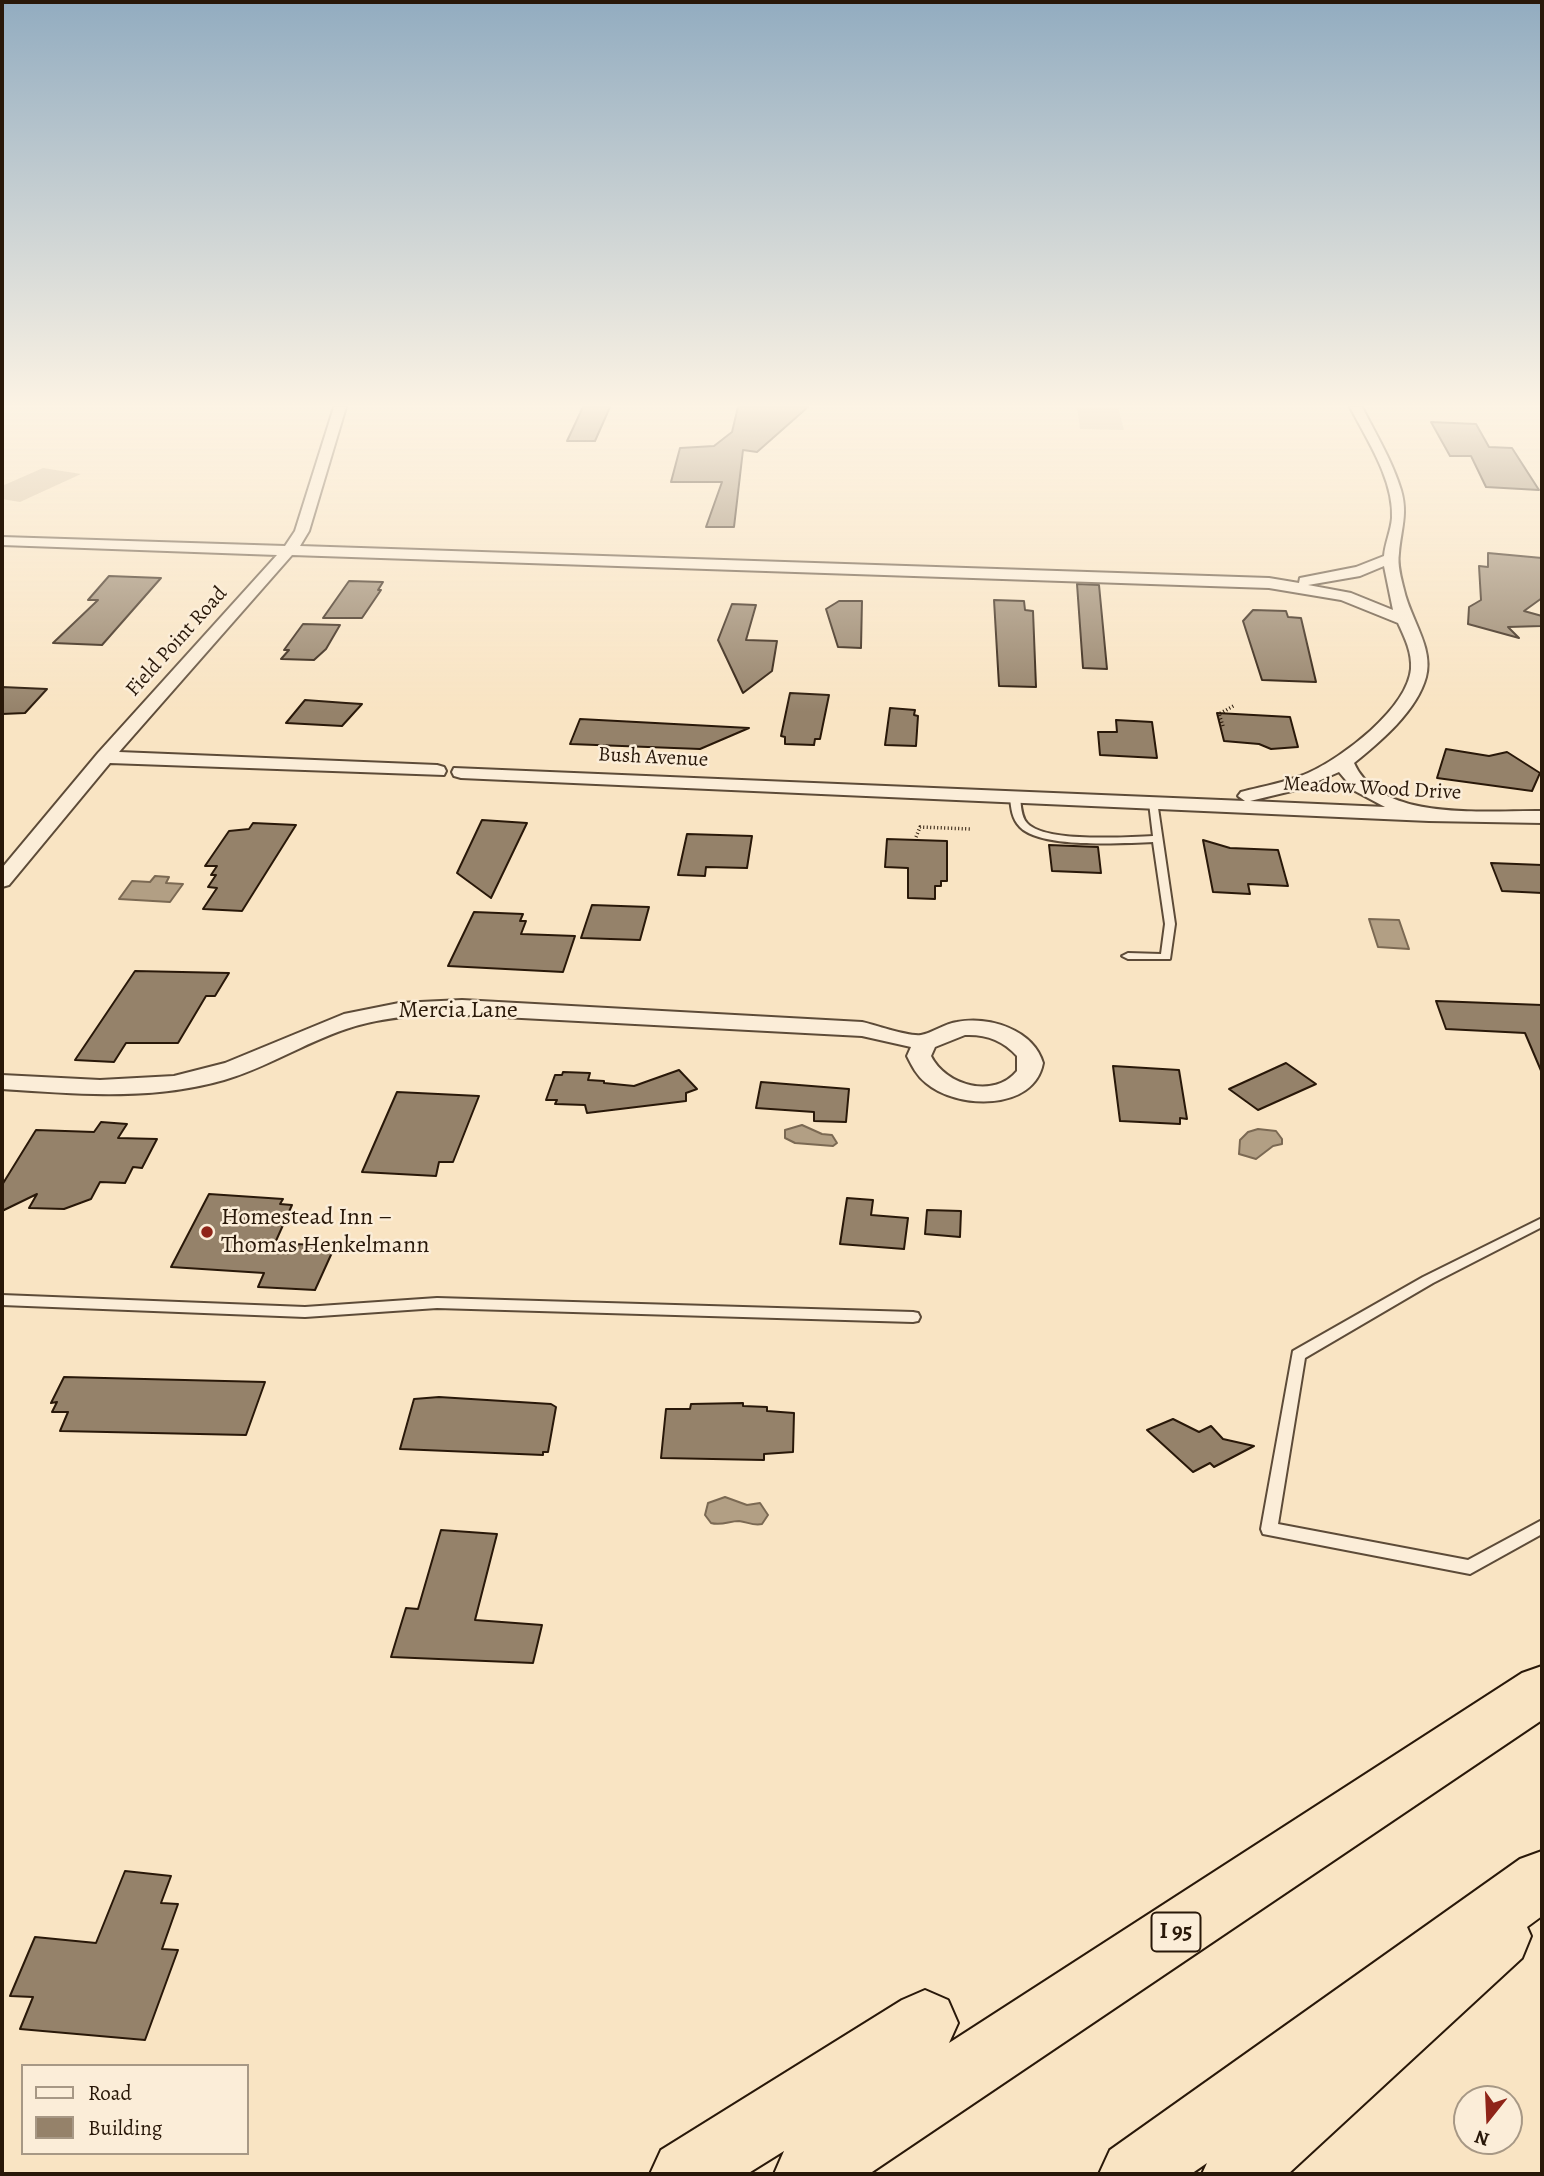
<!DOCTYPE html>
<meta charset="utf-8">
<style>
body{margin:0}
#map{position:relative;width:1544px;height:2176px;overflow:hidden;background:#f9e4c3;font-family:Alegreya,serif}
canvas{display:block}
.frame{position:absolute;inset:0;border:4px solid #291809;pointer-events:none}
.legend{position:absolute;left:21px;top:2064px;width:228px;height:91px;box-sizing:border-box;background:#fbedd8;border:2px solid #a79885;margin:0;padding:9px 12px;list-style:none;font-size:21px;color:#291809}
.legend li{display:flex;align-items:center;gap:14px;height:35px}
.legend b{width:35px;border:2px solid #a79885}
.north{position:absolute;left:1453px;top:2085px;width:70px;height:70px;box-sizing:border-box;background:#fbedd8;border:2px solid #a79885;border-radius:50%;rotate:198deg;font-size:19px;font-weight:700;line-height:28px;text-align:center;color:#291809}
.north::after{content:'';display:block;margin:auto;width:24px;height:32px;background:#8f2418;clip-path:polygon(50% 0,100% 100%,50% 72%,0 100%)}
</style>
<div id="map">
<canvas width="1544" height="2176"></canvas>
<div class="frame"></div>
<ul class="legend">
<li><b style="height:9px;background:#fbedd8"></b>Road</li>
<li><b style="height:19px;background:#95826a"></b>Building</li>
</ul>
<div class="north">N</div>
</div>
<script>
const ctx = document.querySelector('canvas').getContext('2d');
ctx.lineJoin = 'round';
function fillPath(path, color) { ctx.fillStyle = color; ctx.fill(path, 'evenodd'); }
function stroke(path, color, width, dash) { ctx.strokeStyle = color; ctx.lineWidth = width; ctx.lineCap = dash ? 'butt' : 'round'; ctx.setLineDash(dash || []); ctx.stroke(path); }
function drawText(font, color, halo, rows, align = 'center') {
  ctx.font = font + ' Alegreya,serif'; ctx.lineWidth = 5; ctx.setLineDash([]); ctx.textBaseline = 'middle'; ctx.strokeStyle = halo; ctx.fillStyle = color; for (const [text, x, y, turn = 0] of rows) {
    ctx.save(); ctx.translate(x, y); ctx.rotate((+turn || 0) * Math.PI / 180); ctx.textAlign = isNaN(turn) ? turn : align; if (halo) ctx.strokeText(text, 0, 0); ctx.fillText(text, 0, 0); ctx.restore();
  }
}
fillPath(new Path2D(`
 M1077,407h41l6,23 -44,-1z
 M43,468l38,6 -61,28 -18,-3v-13z`), '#d6c1a3');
const water = new Path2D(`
 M155,876l14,1 -3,6 17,1 -13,18 -51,-3 13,-18 18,1z
 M1369,919l30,1 10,29 -31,-2z
 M802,1125l20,9 10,1 5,8 -4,3 -38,-3 -10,-5v-8z
 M1258,1129l18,2 6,8v5l-9,2 -17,13 -17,-5 1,-14 8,-8z
 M725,1497l22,8 13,-2 8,12 -6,9c-9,2 -14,-2 -23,-3 -10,0 -17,5 -28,2l-6,-8 3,-12z`);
fillPath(water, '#b29f84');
stroke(water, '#7b6953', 2);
const building = new Path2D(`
 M583,407h27l-15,34h-28z
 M738,407h70l-51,45 -14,-2 -9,77h-28l16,-45h-51l9,-34 34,-2 18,-14z
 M1431,422l45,2 13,23 23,1 27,42 -53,-3 -15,-31h-21z
 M1488,553l54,5v40l-18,13 18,5v10l-34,1 11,11 -51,-14 1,-17 12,-7 -2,-34 9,1z
 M109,576l52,2 -59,67 -49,-2 45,-43h-10z
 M349,581l34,1 -5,8h3l-19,28h-39z
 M1077,584l22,1 8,84 -24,-1z
 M994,600l30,1 1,9 8,1 3,76 -37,-1z
 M839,601h23l-1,47 -23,-1 -12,-38z
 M732,604l24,1 -10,35 31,1 -5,30 -29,22 -25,-53z
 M1253,610l33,1 2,6 13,1 15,64 -54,-2 -19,-59z
 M303,624l37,1 -14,24 -12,11 -33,-1 8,-9h-5z
 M2,687l45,2 -22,24 -23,1z
 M790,693l39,2 -9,44h-5l-1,6 -29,-1v-7l-4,-1z
 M305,700l41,3 16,1 -20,22 -56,-3z
 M890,708l25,2 -1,5 4,1 -2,30 -31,-1z
 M1217,713l73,4 8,30 -27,2 -12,-5 -35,-3z
 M580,719l169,9 -49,21 -130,-5z
 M1116,720l36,2 5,36 -57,-3 -2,-23h19z
 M1446,749l43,7 18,-4 33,21 -8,18 -95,-13z
 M482,820l45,3 -36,75 -34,-25z
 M253,823l43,2 -54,86 -39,-2 14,-21 -9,-1 8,-12h-5l6,-9h-12l24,-35 20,-2z
 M687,834l65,2 -5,32 -41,-1 -1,9 -27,-1z
 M887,839l60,2v40h-6v5h-6v13l-27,-1v-30l-23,-1z
 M1203,840l27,8 48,2 10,36 -40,-2 2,10 -37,-2z
 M1049,845l49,2 3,26 -49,-2z
 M1491,863l51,2v28l-40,-2z
 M592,905l57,2 -9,33 -59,-2z
 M474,912l49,2 -3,7h6l-5,13 54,2 -12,36 -115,-6z
 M135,971l94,2 -14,23h-9l-28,47h-52l-12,19 -39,-2z
 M1436,1001l106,4v68l-17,-40 -79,-4z
 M1286,1063l30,21 -58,26 -29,-21z
 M1113,1066l66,4 8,49 -7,-1v6l-60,-3z
 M679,1070l18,19 -11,4v8l-99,12 -2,-8 -30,-1 2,-4h-11l9,-25h7l1,-3 27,1 -2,7 16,1v2l30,3z
 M761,1082l88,7 -3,33 -32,-1v-9l-58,-4z
 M397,1092l82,4 -26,66h-14l-3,14 -74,-4z
 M101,1122l26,2 -9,14 39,1 -15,29 -9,-1 -8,16 -25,-1 -9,17 -27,10 -35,-1 8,-14 -35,17v-26l34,-55 58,2z
 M209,1194l74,5 -3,5 12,1 -17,38 60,3 -20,44 -57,-3 6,-14 -93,-6z
 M847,1198l26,2 -2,15 37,3 -4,31 -64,-5z
 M927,1210l34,1 -1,26 -35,-3z
 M64,1377l201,5 -19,53 -186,-4 8,-19h-16l5,-10 -6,1z
 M439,1397l112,7 5,3 -8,45h-5v3l-143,-6 14,-50z
 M743,1403v3l24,1v4l27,2 -1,39 -29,2v6l-103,-2 5,-49h24l1,-5z
 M1173,1419l26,13 12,-6 12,13 31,7 -40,21 -4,-4 -17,9 -46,-42z
 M441,1530l56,4 -22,86 67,5 -9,38 -142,-6 15,-49 12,1z
 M125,1871l46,5 -10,27 17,1 -16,45 16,1 -33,90 -125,-11 13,-32 -23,-1 25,-59 61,6z`);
fillPath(building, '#95826a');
stroke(building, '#291809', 2);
const service = new Path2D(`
 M1015,794l5,3c1,8 1,20 7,26 18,20 100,14 126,13l-4,-33 5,-3 3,1 18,123 -5,35h-42l-6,-3 6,-3 33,1 4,-30 -12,-82c-29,1 -112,7 -133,-15 -8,-8 -9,-19 -10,-30z
 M1542,1218v9l-109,56 -128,75 -27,166 190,36 74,-40v14l-72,40 -207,-40 -2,-5 32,-178 130,-74z
 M2,1295l303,12 132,-9 476,14 5,1 2,4 -2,4 -5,1 -476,-14 -132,9 -303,-12z`);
const minor = new Path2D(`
 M334,407h12l-37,124 -9,15 969,32 30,5 1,-5 56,-11 28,-11c1,-13 7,-25 8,-38 2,-38 -25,-78 -42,-111h12c14,27 30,54 39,83 7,24 0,39 -2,63 -2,12 2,25 5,37 6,28 30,58 22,87 -9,34 -46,65 -72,86 27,60 133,47 188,48v12l-113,-2 -968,-43 -7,-2 -2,-4 2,-4 791,33 -7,-5 3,-4c23,-6 46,-10 67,-19 34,-15 99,-64 103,-104 1,-17 -6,-31 -13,-46l-57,-23 -72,-12 -977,-33 -173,197 318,13 7,2 2,4 -2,4 -334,-12 -101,122 -7,2v-19l96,-115 179,-198 -275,-10v-8l283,9 10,-15zM1384,566l9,44 -42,-17 -43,-8 52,-9zM1339,772l16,19 30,16 -135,-6 50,-12z
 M462,1000l400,22c14,3 47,15 59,13 11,-2 23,-11 36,-13 31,-6 76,7 86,41 -9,49 -87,46 -117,20 -9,-7 -14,-17 -19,-27l4,-9 -49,-11 -416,-22c-34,1 -68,4 -100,15 -42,14 -80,39 -122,51 -73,21 -148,14 -222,9v-14l98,5 74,-4 51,-13 119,-49 55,-11zM965,1035c20,-1 38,5 52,21v15c-23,28 -71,15 -86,-15l4,-9z`);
const motorway = new Path2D(`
 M1542,1666v54l-673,454h-95l10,-23 -37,23h-97l11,-24 241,-150 23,-10 23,10 10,23 -9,20 573,-370z
 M1542,1851v65l-15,11 4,9 -9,22 -234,216h-86l5,-11 -16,11h-92l11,-24 410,-291z`);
stroke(service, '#5d4b38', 4);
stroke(minor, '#5d4b38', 4);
stroke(motorway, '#291809', 4);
stroke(new Path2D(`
 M1223,726l-4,-12 16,-9
 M916,837l4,-10 50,2`), '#291809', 3.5, [1, 2.5]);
fillPath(service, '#fbedd8');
fillPath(minor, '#fbedd8');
fillPath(motorway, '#f9e4c3');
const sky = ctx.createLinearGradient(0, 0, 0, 712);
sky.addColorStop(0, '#92acc0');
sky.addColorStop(0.57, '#fcf3e4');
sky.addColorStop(1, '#fcf3e400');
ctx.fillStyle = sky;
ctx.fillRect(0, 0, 1544, 712);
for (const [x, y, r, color] of [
 [207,1232,7,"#8f2418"]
]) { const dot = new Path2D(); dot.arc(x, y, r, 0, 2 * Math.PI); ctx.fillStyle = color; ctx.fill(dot); stroke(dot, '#fbedd8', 2.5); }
drawText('21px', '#291809', '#fbedd8', [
 ["Field Point Road",177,642,-48],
 ["Bush Avenue",653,758,3],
 ["Meadow Wood Drive",1372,789,3]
]);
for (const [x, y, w] of [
 [1176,1932,49]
]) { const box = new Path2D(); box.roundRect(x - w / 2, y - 19.5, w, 39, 5); ctx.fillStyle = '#fbedd8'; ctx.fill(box); stroke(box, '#291809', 2); }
drawText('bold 23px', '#291809', null, [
 ["I 95",1176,1932]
]);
drawText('24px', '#291809', '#fbedd8', [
 ["Mercia Lane",458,1011]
]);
drawText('24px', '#291809', '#fbedd8', [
 ["Homestead Inn –",221,1218],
 ["Thomas Henkelmann",221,1246]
], 'left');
</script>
